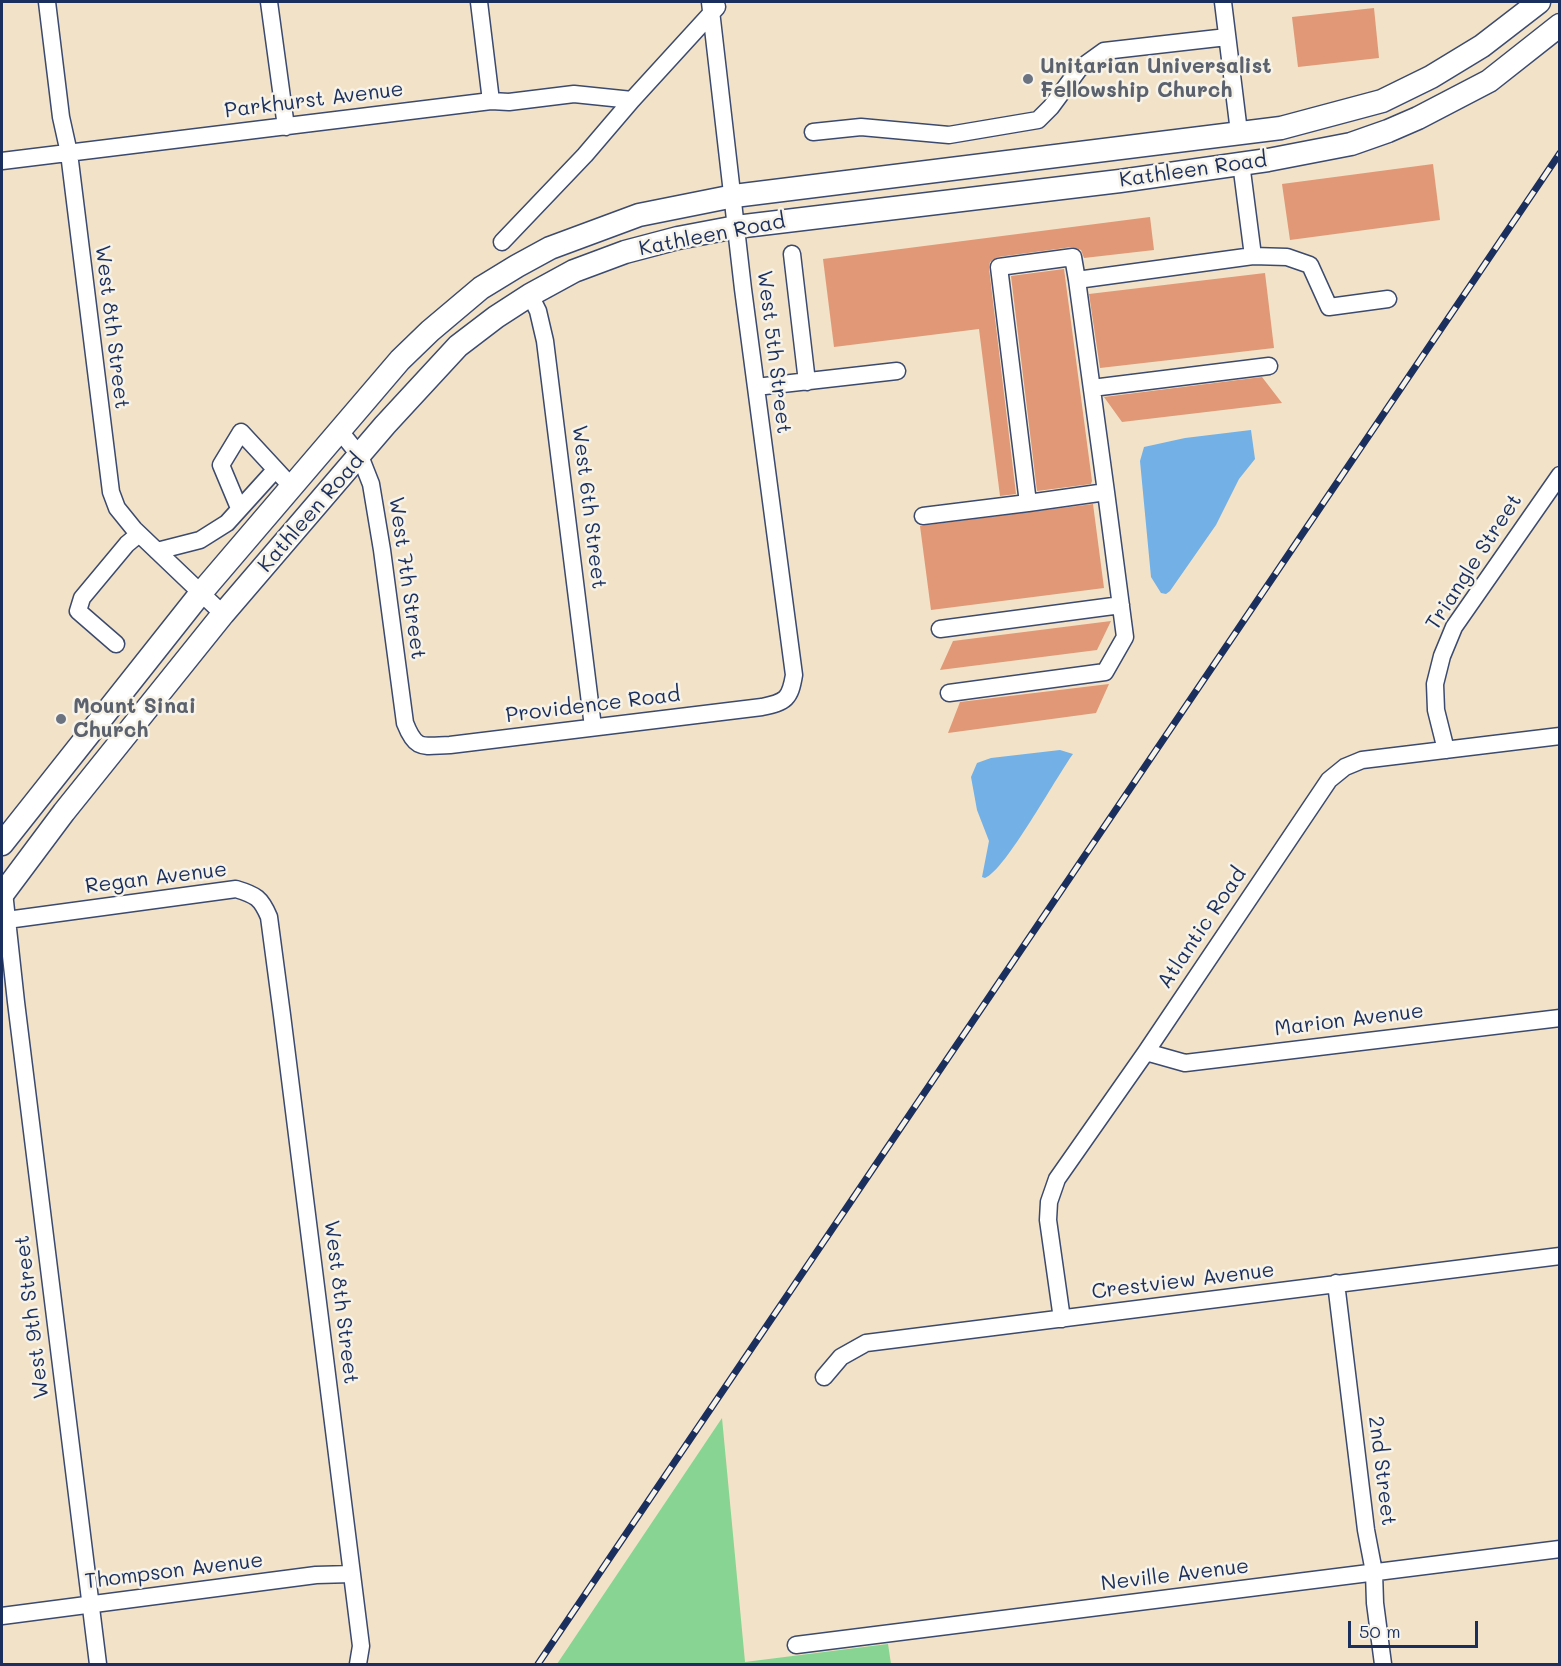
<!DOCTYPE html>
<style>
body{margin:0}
#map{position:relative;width:1561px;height:1666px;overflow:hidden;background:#f2e2c7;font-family:Mali,sans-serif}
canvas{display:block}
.frame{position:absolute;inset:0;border:3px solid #1b2f5e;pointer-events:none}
.scale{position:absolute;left:1348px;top:1621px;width:130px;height:27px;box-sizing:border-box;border:3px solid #1b2f5e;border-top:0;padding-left:8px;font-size:18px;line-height:21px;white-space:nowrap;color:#1b2f5e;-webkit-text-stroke:4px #f7f3e8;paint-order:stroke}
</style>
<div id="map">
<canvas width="1561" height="1666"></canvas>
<div class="frame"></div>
<div class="scale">50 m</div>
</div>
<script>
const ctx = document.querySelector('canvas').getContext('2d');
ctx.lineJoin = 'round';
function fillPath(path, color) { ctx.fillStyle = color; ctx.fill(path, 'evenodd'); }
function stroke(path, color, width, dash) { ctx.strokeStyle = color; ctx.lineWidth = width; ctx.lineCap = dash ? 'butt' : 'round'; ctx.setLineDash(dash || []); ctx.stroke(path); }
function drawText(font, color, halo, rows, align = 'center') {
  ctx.font = font + ' Mali,sans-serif'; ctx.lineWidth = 5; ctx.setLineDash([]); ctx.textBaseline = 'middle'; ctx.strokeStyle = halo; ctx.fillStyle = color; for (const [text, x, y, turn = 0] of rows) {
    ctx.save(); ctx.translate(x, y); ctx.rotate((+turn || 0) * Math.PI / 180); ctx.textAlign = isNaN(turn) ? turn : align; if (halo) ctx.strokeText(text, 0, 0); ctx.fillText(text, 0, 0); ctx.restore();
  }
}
fillPath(new Path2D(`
 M722,1418l23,244 143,-18 3,20h-334z`), '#88d492');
fillPath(new Path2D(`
 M1251,430l4,29 -16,20 -23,46 -46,66 -4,3 -5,-1 -10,-16 -11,-116 4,-14 41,-9z
 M1060,750l13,4c-17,23 -68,117 -88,124l-3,-1 7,-36 -12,-31 -6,-33 6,-14 14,-5z`), '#73b0e6');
fillPath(new Path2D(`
 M1374,8l5,50 -81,9 -6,-50z
 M1433,164l7,56 -150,20 -8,-56z
 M1150,217l4,33 -70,8 -3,-8 -9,-3 -74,10 -8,5 -1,6 27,226 -16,2 -21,-167 -145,18 -11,-88z
 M1064,269l28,212 -1,3 -54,7 -26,-215z
 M1265,273l9,75 -174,20 -11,-74z
 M1262,377l20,26 -160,19 -18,-25z
 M1093,504l11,84 -173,22 -11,-84z
 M1111,621l-14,29 -157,20 13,-29z
 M1109,684l-13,29 -148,20 12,-31z`), '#e09877');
const minor = new Path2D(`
 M47,2l14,115 8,36 42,339 6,16 17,21 89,85
 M269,2l17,125
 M479,2l12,99
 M1223,2l16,130
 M813,132l48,-5 88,8 89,-15 13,-13 28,-38 25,-18 123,-14
 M2,161l489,-60 18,1 65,-8 58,6
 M1241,163l12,93 34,1 23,8 19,42 59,-8
 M502,242l83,-87 47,-55 85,-93
 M792,254l15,128
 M1077,280l29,212 -78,11 -29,-236 74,-10 4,23 176,-24
 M530,295l8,16 7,30 48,386
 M756,387l141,-16
 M1092,388l177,-22
 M339,430l21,26 11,28 11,66 23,173c11,28 17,23 45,22l312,-38c24,-5 28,-8 32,-32l-51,-386 -33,-287
 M239,508l-18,-43 20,-33 50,54
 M923,516l105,-13
 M157,551l43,-11 27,-17 48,-53
 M940,629l181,-24
 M116,644l-38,-33 4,-13 45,-54 12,-10
 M949,693l156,-21 20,-35 -19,-145
 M1446,750l-10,-40 -1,-26 7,-28 12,-29 106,-152
 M4,892l12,110 82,662
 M7,920l229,-31c20,6 25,9 33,28l13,98 79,631 -3,18
 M1146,1052l39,11 375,-45
 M1336,1283l30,247 8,42 1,31 8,61
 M1062,1319l-14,-99 1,-18 8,-23 89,-127 183,-272 16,-13 17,-7 198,-24
 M824,1377l17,-20 25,-14 694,-87
 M2,1616l314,-41 36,-1
 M796,1645l764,-96`);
const major = new Path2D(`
 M2,844l198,-250 200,-234 30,-29 51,-43 36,-22 33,-18 89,-33 95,-19 547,-68 101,-27 49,-24 51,-31 57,-44
 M2,895l62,-83 159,-198 162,-189 73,-79 38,-29 34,-22 44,-24 51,-19 53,-14 58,-11 384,-46 148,-21 83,-16 37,-13 30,-13 71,-37 71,-56`);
stroke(minor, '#3b4a6e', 19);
stroke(major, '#3b4a6e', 25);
stroke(minor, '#fff', 16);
stroke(major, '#fff', 22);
const rail = new Path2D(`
 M538,1664l1022,-1511`);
stroke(rail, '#1b2f5e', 7);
stroke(rail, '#f7f3e8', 4.5, [14]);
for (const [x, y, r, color] of [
 [1028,79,6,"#6b7280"],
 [61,719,6,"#6b7280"]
]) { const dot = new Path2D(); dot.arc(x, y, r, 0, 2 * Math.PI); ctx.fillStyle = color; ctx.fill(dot); stroke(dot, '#f7f3e8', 2); }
drawText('bold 21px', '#5b616d', '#f7f3e8', [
 ["Unitarian Universalist",1040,67],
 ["Fellowship Church",1040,91],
 ["Mount Sinai",73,707],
 ["Church",73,731]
], 'left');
drawText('21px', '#1b2f5e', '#f7f3e8', [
 ["Parkhurst Avenue",314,100,-7],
 ["Kathleen Road",1193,170,-8],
 ["Kathleen Road",712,235,-11],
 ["West 8th Street",112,327,83],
 ["West 5th Street",774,352,83],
 ["West 6th Street",589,507,83],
 ["Kathleen Road",311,513,-49],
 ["Triangle Street",1474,562,-57],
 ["West 7th Street",407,578,82],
 ["Providence Road",593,705,-7],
 ["Regan Avenue",156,878,-7],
 ["Atlantic Road",1202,928,-56],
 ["Marion Avenue",1349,1020,-7],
 ["Crestview Avenue",1183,1281,-7],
 ["West 8th Street",341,1302,83],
 ["West 9th Street",32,1317,-97],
 ["2nd Street",1382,1471,83],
 ["Thompson Avenue",174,1571,-7],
 ["Neville Avenue",1175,1575,-7]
]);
</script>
